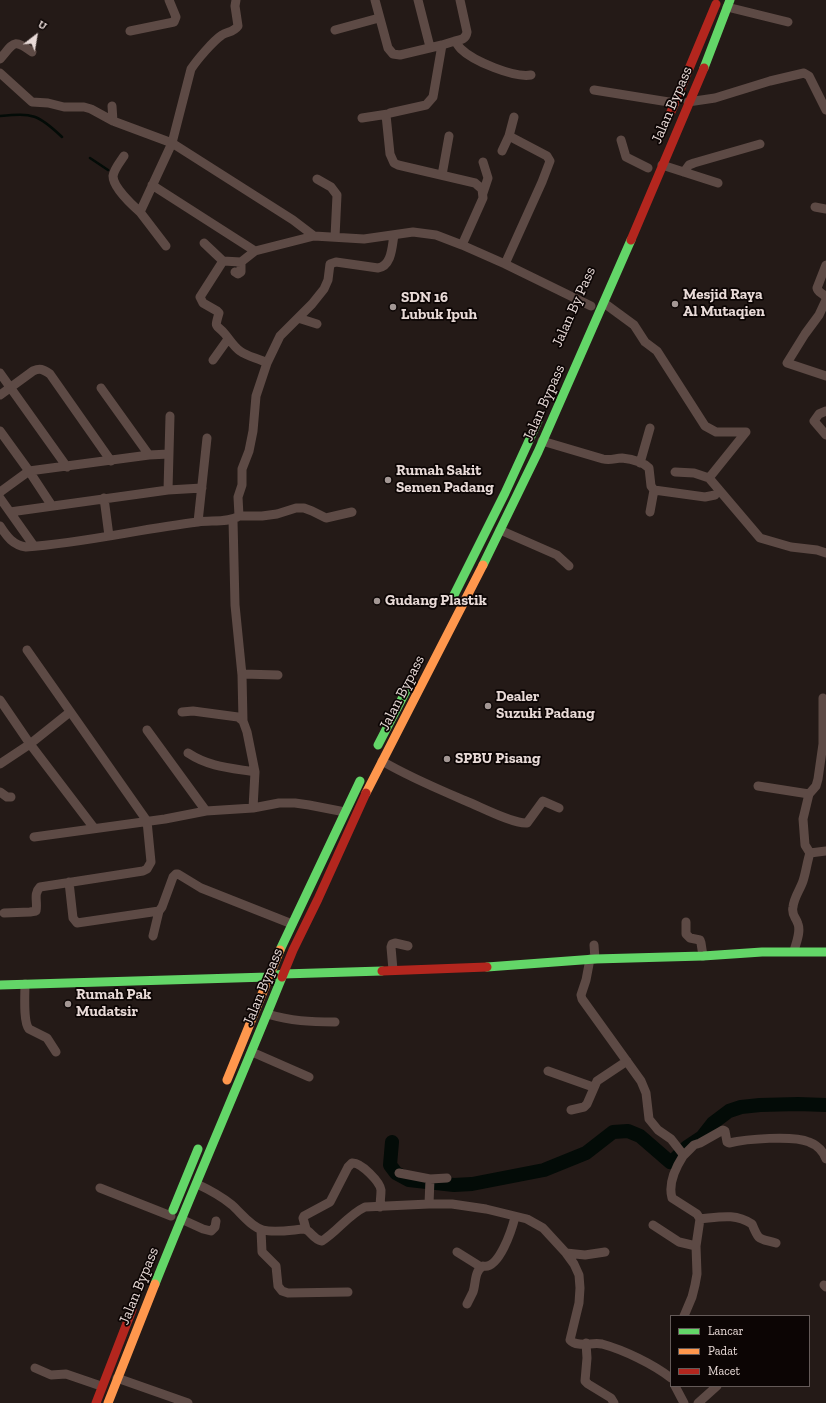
<!DOCTYPE html>
<style>
body{margin:0}
#map{position:relative;width:826px;height:1403px;overflow:hidden;background:#241a17;font-family:"Zilla Slab",serif}
canvas{display:block}
.legend{position:absolute;left:670px;top:1315px;width:140px;height:72px;box-sizing:border-box;background:#0c0504;border:1px solid #645a58;margin:0;padding:5px 7px;list-style:none;font-size:12px;color:#e8dad7}
.legend li{display:flex;align-items:center;gap:8px;height:20px}
.legend b{width:20px;border:1px solid #645a58}
.north{position:absolute;left:16px;top:16px;width:40px;height:40px;-webkit-text-stroke:3px #0c0504;paint-order:stroke;rotate:31deg;font-size:11px;font-weight:700;line-height:16px;text-align:center;color:#e8dad7}
.north::after{content:'';display:block;margin:auto;width:14px;height:18px;background:#e8dad7;clip-path:polygon(50% 0,100% 100%,50% 72%,0 100%)}
</style>
<div id="map">
<canvas width="826" height="1403"></canvas>
<ul class="legend">
<li><b style="height:5px;background:#63d668"></b>Lancar</li>
<li><b style="height:5px;background:#ff974d"></b>Padat</li>
<li><b style="height:5px;background:#b3261e"></b>Macet</li>
</ul>
<div class="north">U</div>
</div>
<script>
const ctx = document.querySelector('canvas').getContext('2d');
ctx.lineJoin = 'round';
function stroke(path, color, width, dash) { ctx.strokeStyle = color; ctx.lineWidth = width; ctx.lineCap = dash ? 'butt' : 'round'; ctx.setLineDash(dash || []); ctx.stroke(path); }
function drawText(font, color, halo, rows, align = 'center') {
  ctx.font = font + ' "Zilla Slab",serif'; ctx.lineWidth = 3.5; ctx.setLineDash([]); ctx.textBaseline = 'middle'; ctx.strokeStyle = halo; ctx.fillStyle = color; for (const [text, x, y, turn = 0] of rows) {
    ctx.save(); ctx.translate(x, y); ctx.rotate((+turn || 0) * Math.PI / 180); ctx.textAlign = isNaN(turn) ? turn : align; if (halo) ctx.strokeText(text, 0, 0); ctx.fillText(text, 0, 0); ctx.restore();
  }
}
stroke(new Path2D(`
 M0,116c33,-3 38,-2 62,21
 M90,158l18,12`), '#030b07', 2.5);
stroke(new Path2D(`
 M392,1142l-2,23 6,8 13,7 45,5 18,-1 72,-14 42,-17 27,-21 15,-1 12,5 30,26 5,-3 12,-12 15,-10 11,-14 16,-12 12,-4 19,-2 38,-1 28,1`), '#030b07', 14);
stroke(new Path2D(`
 M375,0l13,48 5,6 7,1 42,-10
 M418,0l12,47
 M727,7l61,15
 M335,30l44,-12
 M130,31l44,-9 2,-5 -7,-17
 M455,41c6,-1 11,-2 12,-9l-7,-32
 M0,59c14,-16 13,-21 32,-7
 M0,73l32,29 16,1 16,4h20l7,2 22,12 59,22 121,77 21,16 50,3 49,-7 23,3 26,10 43,19 86,42
 M594,90l81,13
 M688,102l27,-4 55,-17 34,-8 5,3 17,34
 M112,106l1,15
 M362,118l26,-4
 M621,140l5,17 22,11
 M502,151l7,-15
 M124,156c-4,6 -10,13 -11,20 0,11 19,29 27,36
 M662,165l56,18
 M684,172l5,-7 5,-2 66,-19
 M442,175l7,-39
 M317,179l14,8 6,8 -2,42
 M152,185l103,66 59,-15
 M483,193l5,-15 -5,-16
 M815,207l11,2
 M204,243l19,18
 M462,245l21,-47 -1,-9 -7,-6 -77,-18 -4,-2 -4,-9 -4,-39 4,-2 36,-8 7,-8 9,-52 13,-4c2,3 4,6 6,8 12,12 53,29 70,26
 M166,246l-26,-34 32,-69 19,-74c6,-9 22,-28 31,-34 5,-3 12,-3 16,-9l-3,-20 1,-6
 M255,251l-14,11 -18,-1 -23,36 3,6 14,8 2,2c-5,17 -3,10 6,21 5,6 9,13 15,17 8,6 18,7 27,12
 M505,264l37,-82 8,-21 -3,-5 -38,-20 5,-19
 M826,265l-9,23c1,5 7,5 9,10
 M235,272l3,2 3,-2v-10
 M826,300l-7,15 -14,19 -18,29 39,13
 M604,303l30,22 11,17 12,9 48,75 11,6h30
 M298,318l19,6
 M213,360l15,-21
 M0,373l67,94
 M101,388l48,67
 M0,395l33,-24c7,-3 10,-2 17,3l61,87
 M826,411l-7,3 -5,7 12,14
 M0,431l29,40 23,35
 M542,441l61,18c8,2 12,-1 19,-1 9,1 21,4 27,10l2,18 3,4 51,7 10,-2
 M640,463l10,-35
 M675,472l19,1 15,5 51,60 31,9 26,3 9,3
 M709,478l37,-46
 M168,490l2,-74
 M0,492l29,-21 120,-16 20,-1
 M0,498l34,48
 M104,498l5,38
 M10,512l158,-22 34,-2
 M650,512l4,-22
 M239,516h23l15,-2 19,-6h8l8,3 14,7 26,-6
 M233,520l2,85 7,70
 M198,522l9,-84
 M0,526c7,11 13,19 26,21 58,-4 114,-18 172,-25 13,-2 30,1 41,-6l-1,-19 4,-12v-16l7,-18 4,-20 3,-35 11,-33 13,-27 32,-32 12,-15 4,-9 2,-16 6,-2 42,6c14,-2 14,-22 16,-33
 M500,530l57,25 12,11
 M0,700l30,44 64,84
 M182,712l11,-1 45,6 5,4 4,11 8,40 -2,36
 M243,721l-1,-46 1,-1 35,1
 M147,730l59,81
 M188,753c21,14 43,15 67,19
 M382,761c27,16 56,28 84,40 15,6 47,23 61,22l16,-22 16,7
 M0,764l30,-20 40,-32
 M758,786l51,8
 M0,792l7,5h4
 M34,837l131,-18 41,-8 47,-3 26,-5h16l14,2 36,7
 M810,853l16,-2
 M69,882l4,36 4,5 82,-12 3,-4 11,-30 3,-3h2l23,14 91,36
 M4,913l26,-1 6,-1c2,-9 -3,-17 4,-24l103,-16 4,-2 4,-7 -4,-41 -120,-171
 M686,922v12l4,4 10,2 1,3 2,13
 M153,936l6,-25
 M594,945l1,14
 M794,951c2,-8 7,-19 4,-27 -2,-7 -7,-9 -5,-17 1,-10 7,-17 10,-26 3,-9 4,-19 7,-28l-5,-8 -2,-26 6,-25 7,-8 2,-7 5,-35v-46
 M590,959l-4,21 -5,15 1,4 59,82 5,12 3,26 9,11 13,9 11,14 1,3c-7,11 -15,28 -11,42l25,16 3,5 -4,27 1,28 -2,11 -3,12 -8,19
 M393,970l-2,-23 1,-3 3,-1 13,3
 M25,984c0,10 -2,38 4,45l18,9 9,14
 M267,1014c25,7 42,8 68,8
 M252,1052l57,25
 M548,1071l45,16
 M571,1110l13,-3 3,-3 10,-23 30,-20
 M683,1156l11,-11 6,-2 23,-13 2,1 2,11 2,1c17,-4 64,-8 80,-1 8,3 14,9 17,17
 M399,1173l31,6 17,-1
 M197,1184c13,6 24,12 35,21 9,8 19,22 31,25 12,3 28,0 41,-1 8,2 8,10 18,12 16,-10 26,-26 43,-34l64,-3h23l34,5 41,10 16,9 23,25 8,11 5,11 1,13 -1,15 -9,37c7,8 22,2 32,4 22,6 51,20 69,34
 M100,1188l71,28
 M429,1204l1,-25
 M181,1219l22,10 8,2 4,-4 1,-6
 M700,1219c20,-2 35,-6 52,5 7,17 6,14 24,19
 M653,1225l26,17 17,4
 M306,1229l-3,-11 1,-2 26,-14 18,-35 4,-4c9,-1 28,19 29,27 0,6 -1,12 -1,17
 M261,1230l1,22 14,14 2,20 4,5 6,2 60,-1
 M457,1252l24,15
 M566,1253l19,2 20,-3
 M824,1285l2,2
 M467,1304c2,-4 4,-8 6,-12 3,-8 1,-21 10,-26 16,4 29,-37 32,-49
 M586,1343l1,15 -2,23 3,3 23,14 3,5
 M35,1368l16,7 15,-1 35,12
 M117,1378l71,25
 M675,1386l9,17
 M698,1403l19,-17`), '#5d4a45', 9);
stroke(new Path2D(`
 M704,68l26,-68
 M483,565l55,-113 93,-212
 M453,597l52,-104 33,-72
 M378,745l29,-56
 M280,950l80,-169
 M487,967l108,-8 108,-3 59,-4h64
 M0,985l268,-8 15,-3 99,-3
 M173,1210l25,-61
 M155,1284c41,-103 86,-205 127,-307`), '#63d668', 9);
stroke(new Path2D(`
 M366,793l117,-228
 M227,1080l53,-130
 M108,1403l47,-119`), '#ff974d', 9);
stroke(new Path2D(`
 M671,112l45,-108
 M631,240l73,-172
 M382,971l105,-4
 M282,977l11,-27 25,-51 48,-106
 M96,1403l36,-93`), '#b3261e', 9);
for (const [x, y, r, color] of [
 [675,304,4,"#a39794"],
 [393,307,4,"#a39794"],
 [388,480,4,"#a39794"],
 [377,601,4,"#a39794"],
 [488,706,4,"#a39794"],
 [447,759,4,"#a39794"],
 [68,1004,4,"#a39794"]
]) { const dot = new Path2D(); dot.arc(x, y, r, 0, 2 * Math.PI); ctx.fillStyle = color; ctx.fill(dot); stroke(dot, '#0c0504', 1.5); }
drawText('15px', '#e8dad7', '#0c0504', [
 ["Jalan Bypass",672,105,-67],
 ["Jalan By Pass",574,307,-66],
 ["Jalan Bypass",544,403,-66],
 ["Jalan Bypass",402,693,-63],
 ["Jalan Bypass",263,987,-68],
 ["Jalan Bypass",139,1286,-68]
]);
drawText('bold 15px', '#e8dad7', '#0c0504', [
 ["Mesjid Raya",683,295],
 ["Al Mutaqien",683,312],
 ["SDN 16",401,298],
 ["Lubuk Ipuh",401,315],
 ["Rumah Sakit",396,471],
 ["Semen Padang",396,488],
 ["Gudang Plastik",385,601],
 ["Dealer",496,697],
 ["Suzuki Padang",496,714],
 ["SPBU Pisang",455,759],
 ["Rumah Pak",76,995],
 ["Mudatsir",76,1012]
], 'left');
</script>
